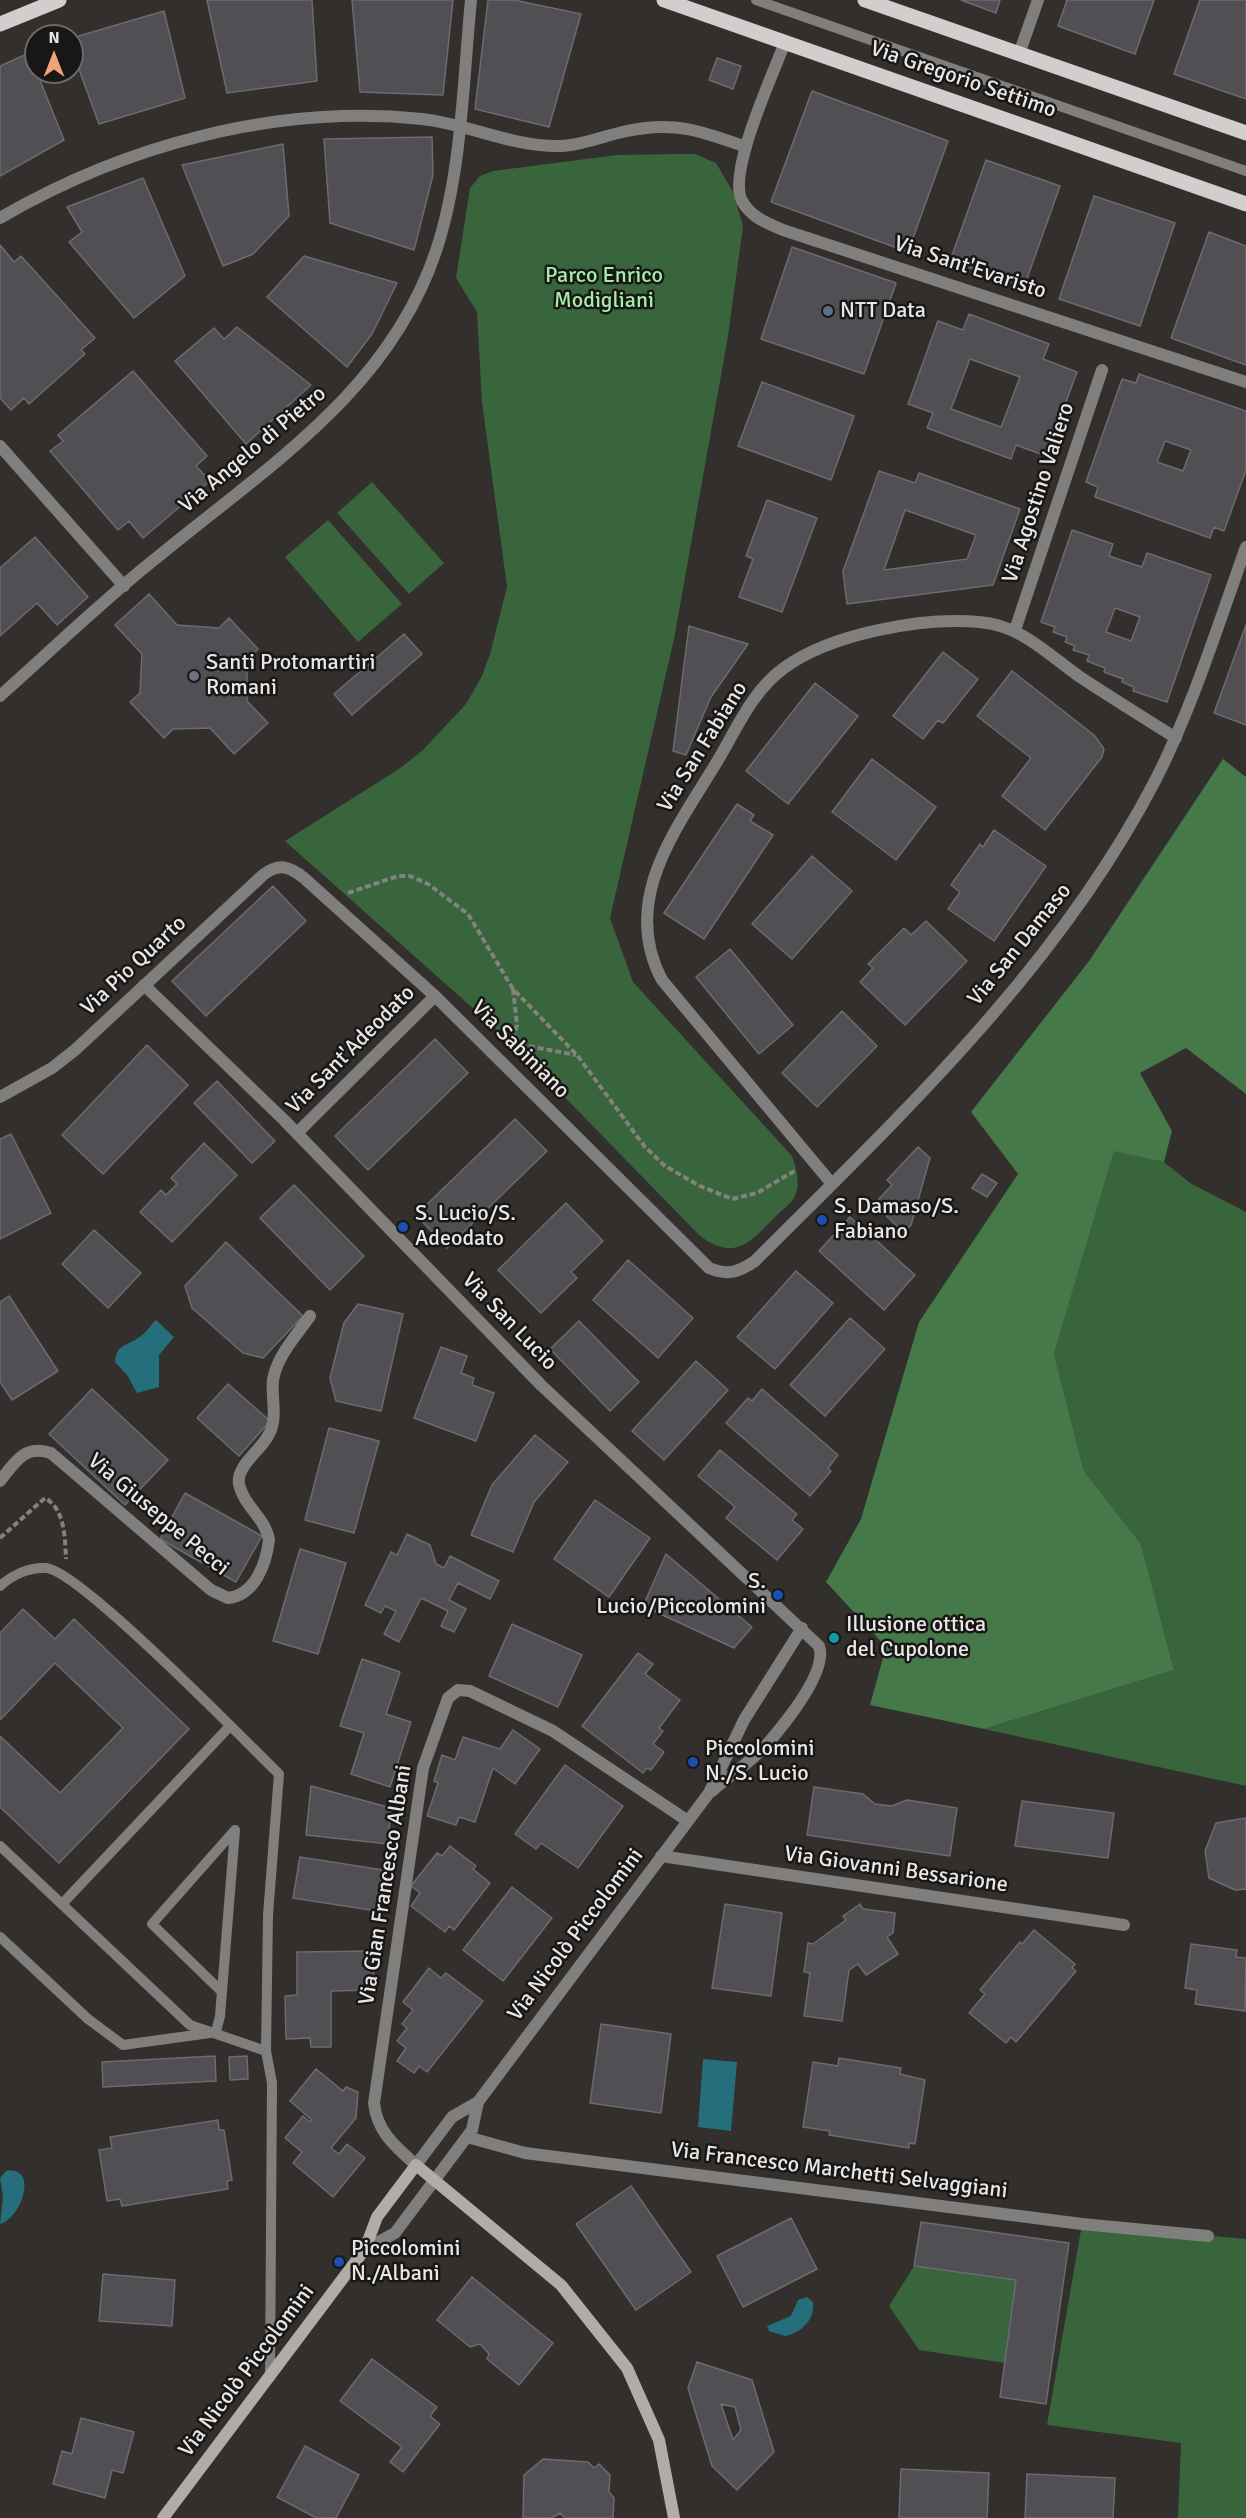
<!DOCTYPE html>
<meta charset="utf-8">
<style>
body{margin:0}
#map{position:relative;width:1246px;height:2518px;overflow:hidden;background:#322f2c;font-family:Signika,sans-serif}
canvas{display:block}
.north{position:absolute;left:24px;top:24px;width:60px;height:60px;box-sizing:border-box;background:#191716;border:2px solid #6c6a69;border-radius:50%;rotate:0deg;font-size:16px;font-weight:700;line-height:24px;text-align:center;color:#e9e7e5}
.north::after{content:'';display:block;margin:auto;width:21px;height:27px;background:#f0a27a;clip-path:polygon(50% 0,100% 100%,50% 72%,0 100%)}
</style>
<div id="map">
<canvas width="1246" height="2518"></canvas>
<div class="north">N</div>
</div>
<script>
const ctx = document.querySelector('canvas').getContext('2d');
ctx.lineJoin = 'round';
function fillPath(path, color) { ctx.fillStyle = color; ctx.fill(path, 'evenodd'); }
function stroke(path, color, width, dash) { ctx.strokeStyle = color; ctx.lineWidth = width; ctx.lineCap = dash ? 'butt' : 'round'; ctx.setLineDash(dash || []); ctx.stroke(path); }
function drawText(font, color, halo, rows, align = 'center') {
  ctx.font = font + ' Signika,sans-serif'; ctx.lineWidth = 5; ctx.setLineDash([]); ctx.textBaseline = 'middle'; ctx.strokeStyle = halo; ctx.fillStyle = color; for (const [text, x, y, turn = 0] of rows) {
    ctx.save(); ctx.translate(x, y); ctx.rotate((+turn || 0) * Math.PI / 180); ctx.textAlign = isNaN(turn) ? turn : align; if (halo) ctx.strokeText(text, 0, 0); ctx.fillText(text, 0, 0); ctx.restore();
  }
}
fillPath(new Path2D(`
 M680,154h15l21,9 17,29 10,34 -15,110 -54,303 -64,279 23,64 159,174c4,13 9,26 3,40 -3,7 -13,14 -19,20 -26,27 -42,46 -77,19l-187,-192 -227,-202 114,-72 24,-19 43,-46 16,-28 8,-22 17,-67 -25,-185 -5,-90 -21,-34 14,-90 10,-12 13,-5 124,-16z
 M372,482l72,81 -35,31 -72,-81z
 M328,520l74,84 -44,38 -73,-85z
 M1114,1150l50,12 26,21 56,29v574l-262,-57 190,-59 -33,-126 -57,-73 -30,-117z
 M1082,2224l164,15v279h-68l3,-75 -134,-18z
 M914,2266l102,14 -11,83 -86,-13 -30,-44z`), '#39653d');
fillPath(new Path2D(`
 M1223,759l23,18v317l-60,-46 -46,25 32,58 -8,31 -50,-11 -60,203 30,117 57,73 33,126 -190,59 -114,-24 16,-58 -60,-65 35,-63 58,-197 99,-148 -47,-62 118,-151z`), '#457949');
fillPath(new Path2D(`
 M156,1320l18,17 -15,18v32l-22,6 -10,-18 -12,-13c1,-17 11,-16 23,-24 7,-4 12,-12 18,-18z
 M703,2059l34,3 -6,69 -33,-4z
 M6,2171c33,-6 16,48 -6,53l3,-27 -3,-19z
 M807,2297l6,5c2,18 -11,30 -28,34l-16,-5 -2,-5 24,-10 7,-16z`), '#256f7c');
const building = new Path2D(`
 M207,0h105l5,81 -90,12z
 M352,0h101l-10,95 -83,-3z
 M488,0h26l67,14 -32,113 -74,-18z
 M961,0h39l-4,13z
 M1067,0h87l-19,54 -77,-28z
 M1200,0h46v99l-72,-25z
 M164,11l21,87 -86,26 -27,-74v-12z
 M29,53l35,87 -64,36v-110z
 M717,58l24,8 -8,23 -24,-9z
 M812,91l136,50 -40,111 -137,-50z
 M432,137l1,38 -19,75 -84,-27 -6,-84z
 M283,144l6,72 -36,38 -30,12 -41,-101z
 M986,160l74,26 -36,101 -74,-26z
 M143,178l42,98 -51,42 -65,-76 13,-10 -15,-25z
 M1094,196l81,27 -35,103 -81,-27z
 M1209,232l37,14v119l-75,-27z
 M0,245l14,17 7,-6 74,82 -14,12 4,4 -56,50 -5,-6 -13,12 -11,-12z
 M792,247l104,36 -32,91 -103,-35z
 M304,256l93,27 -25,51 -25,33 -80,-70z
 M969,314l80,30 -6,15 34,13 -31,84 -30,-11 -5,14 -84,-31 6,-15 -25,-9 30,-83 25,9zM970,359l50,18 -19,50 -50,-18z
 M237,327l74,58 -65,59 -71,-83 39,-33 10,11z
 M133,371l74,85 -11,10 14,15 -67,57 -14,-17 -11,9 -68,-79 13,-10 -5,-6z
 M1139,374l107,37v59l-22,61 -10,-4 -4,11 -115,-41 3,-10 -12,-5 36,-103 14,4zM1165,441l26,9 -8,21 -26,-9z
 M762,382l92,34 -23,64 -93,-34z
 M879,471l36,12 4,-10 101,36 -27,76 -146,19 -4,-33zM905,510l71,25 -9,24 -83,11z
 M767,500l50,18 -35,94 -43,-15 14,-38 -7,-3z
 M1072,530l41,14 -4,12 33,11 5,-14 64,22 -44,127 -34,-11 1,-4 -12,-5 1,-3 -19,-7 1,-4 -18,-7 2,-6 -16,-5 2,-4 -10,-4 2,-5 -14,-5 2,-5 -14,-5zM1115,608l25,9 -9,24 -25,-9z
 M35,537l53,60 -31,28 -20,-22 -37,33v-68z
 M149,594l28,31 42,3 10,-10 29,31 -11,10v42l21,22 -34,31 -24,-26 -37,1 -9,9 -34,-36 10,-9 2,-39 -27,-29z
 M1246,625v100l-32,-12z
 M689,626l59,18 -37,53 -25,58 -13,-4z
 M404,634l18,20 -70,61 -18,-21z
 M943,652l35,27 -35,44 -5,-3 -15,19 -30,-23z
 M1012,671l82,64 10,14 -2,8 -57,73 -43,-34 29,-38 -54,-42z
 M815,683l43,33 -70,88 -42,-33z
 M872,759l64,48 -40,53 -64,-48z
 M737,804l17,11 -4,6 23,14 -69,104 -40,-26z
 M994,830l52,36 -52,75 -46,-32 12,-17 -9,-7 29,-41 3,3z
 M812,856l40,35 -60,68 -40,-35z
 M273,886l33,35 -100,95 -34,-35z
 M926,921l41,40 -62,64 -45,-43 13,-14 -5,-4 36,-36 7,7z
 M730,949l63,76 -34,29 -63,-77z
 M842,1011l35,35 -60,61 -35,-34z
 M435,1039l33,34 -100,97 -33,-34z
 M147,1045l41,40 -85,89 -41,-39z
 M217,1081l58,60 -23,22 -58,-60z
 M515,1119l32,32 -100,97 -31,-33z
 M11,1134l40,79 -51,26v-100z
 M204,1143l33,32 -65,67 -32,-30 21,-22 5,5 11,-11 -6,-6z
 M918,1147l12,11 -19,67 -7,8 -30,-29 18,-19 -5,-5z
 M982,1174l15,9 -10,14 -15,-9z
 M294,1185l70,71 -34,34 -70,-72z
 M566,1203l37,38 -32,31 6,6 -36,35 -43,-43z
 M850,1217l65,58 -31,35 -65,-59z
 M94,1230l47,43 -33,35 -46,-44z
 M226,1242l77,74 -40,42 -20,-5 -51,-45 -7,-22z
 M628,1260l65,58 -35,40 -65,-58z
 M796,1271l37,32 -58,66 -38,-32z
 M9,1296l49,75 -46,29 -12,-18v-80z
 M358,1304l45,10 -22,97 -45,-10 -6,-23 14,-55z
 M850,1318l35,31 -60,67 -35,-31z
 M579,1321l60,61 -29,29 -60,-62z
 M441,1347l26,9 -6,17 13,5 -2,7 22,8 -18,48 -62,-23z
 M696,1361l32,29 -64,70 -32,-29z
 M228,1384l42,37 -31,35 -42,-38z
 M92,1389l76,71 -43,45 -76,-71z
 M762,1389l76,66 -10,13 3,3 -21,25 -84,-73 22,-25 4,3z
 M329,1428l50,13 -25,92 -49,-13z
 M535,1435l33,27 -34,40 -21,50 -42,-17 21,-50z
 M720,1450l77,64 -5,6 11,9 -26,31 -51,-42 9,-11 -37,-31z
 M185,1493l77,43 -26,46 -76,-43z
 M595,1500l55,38 -41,59 -55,-38z
 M407,1534l23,11 6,19 8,4 6,-12 49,25 -9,18 -32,-16 -9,17 17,9 -12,23 -13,-6 7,-15 -27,-13 -22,44 -15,-8 12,-23 -11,-5 -4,7 -16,-8 26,-53 6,3z
 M300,1549l46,14 -28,91 -45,-13z
 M666,1554l86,73 -18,21 -91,-42z
 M23,1609l32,30 19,-20 115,110 -130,134 -59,-56v-71l60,57 63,-65 -68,-65 -55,57v-87z
 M512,1624l70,31 -24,52 -69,-31z
 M638,1653l15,11 -8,10 35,26 -21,28 4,3 -10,13 11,8 -13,18 -4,-2 -4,5 -61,-47z
 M362,1659l38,13 -14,42 25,8 -21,65 -39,-13 13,-41 -24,-7z
 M513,1730l27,19 -25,35 -22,-16 -18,54 -16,-5 -3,8 -29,-9 11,-33 -4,-2 8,-26 13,5 8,-23 37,12z
 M565,1765l58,41 -45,62 -37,-25 -5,6 -21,-15z
 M311,1786l80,22 -3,36 -82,-9z
 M814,1787l49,7 12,10 17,2 15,-6 50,8 -7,48 -143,-21z
 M1022,1801l92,12 -6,45 -93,-12z
 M1246,1818v71l-11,1 -26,-12 -4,-27 11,-28z
 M450,1846l26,20 -3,3 17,14 -36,47 -5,-4 -4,6 -34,-26 9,-13 -9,-7 26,-33 5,3z
 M300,1857l83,13 -6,41 -84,-13z
 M512,1887l40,31 -49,63 -40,-31z
 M725,1904l57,9 -11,83 -59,-8z
 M860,1904l3,5 32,4 -2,20 -6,4 11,17 -32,21 -8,-11 -9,6 -7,51 -38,-5 6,-43 -6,-1 4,-29 5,1 33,-24 -3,-4z
 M1034,1930l41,34 -3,4 4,3 -60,71 -5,-5 -5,6 -37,-30 16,-19 -5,-4 40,-48 2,2z
 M1191,1944l46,6 -1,7 10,1 -1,53 -50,-7 2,-14 -12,-2z
 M373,1951l1,39 -43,1v56h-20l-1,-9 -24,1 -1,-43 12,-1v-43z
 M429,1968l12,10 5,-5 37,28 -56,71 -8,-6 -5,7 -17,-12 9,-13 -9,-7 10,-13 -5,-4 11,-14 -10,-8z
 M601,2024l70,10 -10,79 -71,-10z
 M215,2056l1,25 -113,6 -1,-25z
 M247,2056l1,23 -18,1 -1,-23z
 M839,2058l62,10 -1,6 25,6 -10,64 -6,-1v5l-80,-13 1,-4 -27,-4 10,-65 25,4z
 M316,2069l27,22 3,-4 12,5 -2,26 -25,30 8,6 8,-10 18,14 -32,39 -40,-34 9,-11 -17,-14 18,-22 7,6 2,-2 -22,-19z
 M218,2120l1,10h5l8,50 -5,1 1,8 -106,17 -2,-7 -13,2 -8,-51 13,-2 -2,-11z
 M631,2186l60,86 -55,38 -60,-86z
 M791,2218l26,51 -74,38 -26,-51z
 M921,2222l148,21 -23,161 -46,-7 16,-117 -102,-14z
 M103,2274l72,6 -3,46 -73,-5z
 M472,2277l81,66 -34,42 -32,-26 2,-5 -9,-10 -10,3 -33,-27z
 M372,2359l65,48 -7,9 10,8 -37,48 -13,-10 12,-15 -62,-46z
 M697,2362l55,18 22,72 -37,38 -25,-24 -24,-78zM721,2404l14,3 6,23 -8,10z
 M81,2418l53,14 -11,41 -11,-3 -7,28 -52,-14 9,-33 10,3z
 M305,2446l54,29 -23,43h-20l-39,-21z
 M543,2459l45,3 6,6 5,-4 11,11 -1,17 5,6 -1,20h-48l-5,-5 -8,5h-29l1,-43z
 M901,2469l88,4 -2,45h-88z
 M1027,2474l88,4 -2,40h-88z`);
fillPath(building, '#514f53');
stroke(building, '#6c6b6f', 1.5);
stroke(new Path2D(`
 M348,893l50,-17h12l18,8 40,30 45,75 64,66 68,92 20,19 35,20 32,13 25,-6 39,-23
 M513,989l4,36 -5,18 64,12
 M0,1538l45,-40c20,11 20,40 21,61`), '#84827f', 4, [6, 3]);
stroke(new Path2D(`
 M756,0l490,171
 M0,1586c12,-11 29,-19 46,-18 33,2 199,173 233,206l-11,141 -2,136 6,32 -2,294
 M0,1846l190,179 76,26
 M62,1904l168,-178
 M0,1937l88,82 35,26 87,-12
 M222,1992l-70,-68 83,-94
 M216,2032l4,-16 15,-186`), '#817f7e', 10);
stroke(new Path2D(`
 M785,42c-12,33 -58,130 -43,159 9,16 24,22 41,29l463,152
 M1019,54l19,-54
 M0,218c125,-73 277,-114 422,-99 46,5 88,27 134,27 24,0 47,-10 71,-15 49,-10 74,0 119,16
 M0,446l124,140
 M1015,630l87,-260
 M0,696c53,-47 104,-97 160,-141 108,-89 229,-164 276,-304 26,-78 27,-170 35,-251
 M144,985l140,135 257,265 278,261c9,25 -33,76 -50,96 -15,18 -39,33 -57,49
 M0,1097l52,-29 23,-18 188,-175c16,-12 26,-9 41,3l131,118 274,272c19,8 30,4 46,-7 148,-148 304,-294 401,-482 37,-73 62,-154 90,-232
 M297,1133l138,-137
 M832,1184l-170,-204c-43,-81 16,-153 56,-220 19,-32 35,-70 66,-92 46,-34 137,-51 195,-46 42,3 68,32 101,55 32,21 64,41 96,61
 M0,1481c15,-19 25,-37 51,-28l160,137 17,8c27,-3 38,-34 41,-58 -3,-21 -26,-35 -30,-56 -3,-19 23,-34 30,-50 9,-16 2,-37 4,-54 4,-24 23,-44 37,-64
 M688,1821l-135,-90 -83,-40 -12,-1 -10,8 -25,70 -49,335c3,29 21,43 42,62l36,-48 26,-15 210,-281 21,-28 35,-73 58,-92
 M661,1856l463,69
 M467,2137l58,16 557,71 126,12
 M365,2249l30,-16 77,-103 6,-28`), '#817f7e', 12);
stroke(new Path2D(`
 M163,2518l202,-269 12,-32 39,-52 145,120 66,83 32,72 15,78`), '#afacaa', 12);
stroke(new Path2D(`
 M664,0l582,204
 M865,0l381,133
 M0,24l59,-24`), '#d3cecd', 15);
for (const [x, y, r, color] of [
 [828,311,6,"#5c6f8a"],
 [194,676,6,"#6b7280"],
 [822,1220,6,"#1a4fb4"],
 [403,1227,6,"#1a4fb4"],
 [778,1595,6,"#1a4fb4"],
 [834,1638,6,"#0f9aa8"],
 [693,1762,6,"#1a4fb4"],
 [339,2262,6,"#1a4fb4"]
]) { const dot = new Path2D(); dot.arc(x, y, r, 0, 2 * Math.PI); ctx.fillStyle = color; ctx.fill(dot); stroke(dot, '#191716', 2); }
drawText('22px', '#e9e7e5', '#191716', [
 ["Via Gregorio Settimo",963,80,19],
 ["Via Sant'Evaristo",970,268,18],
 ["Via Angelo di Pietro",253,450,-40],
 ["Via Agostino Valiero",1039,493,-72],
 ["Via San Fabiano",703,747,-58],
 ["Via San Damaso",1020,945,-51],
 ["Via Pio Quarto",134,966,-43],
 ["Via Sant'Adeodato",351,1050,-45],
 ["Via Sabiniano",520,1050,45],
 ["Via San Lucio",509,1322,46],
 ["Via Giuseppe Pecci",158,1515,40],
 ["Via Giovanni Bessarione",896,1870,8],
 ["Via Gian Francesco Albani",386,1885,-81],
 ["Via Nicolò Piccolomini",576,1935,-53],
 ["Via Francesco Marchetti Selvaggiani",839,2171,7],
 ["Via Nicolò Piccolomini",247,2371,-53]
]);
drawText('22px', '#a3eea7', '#191716', [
 ["Parco Enrico",604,276],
 ["Modigliani",604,301]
]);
drawText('22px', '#e9e7e5', '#191716', [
 ["NTT Data",840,311],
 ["Santi Protomartiri",206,663],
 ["Romani",206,688],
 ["S. Damaso/S.",834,1207],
 ["Fabiano",834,1232],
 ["S. Lucio/S.",415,1214],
 ["Adeodato",415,1239],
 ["S.",766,1582,"right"],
 ["Lucio/Piccolomini",766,1607,"right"],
 ["Illusione ottica",846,1625],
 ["del Cupolone",846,1650],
 ["Piccolomini",705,1749],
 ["N./S. Lucio",705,1774],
 ["Piccolomini",351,2249],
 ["N./Albani",351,2274]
], 'left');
</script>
